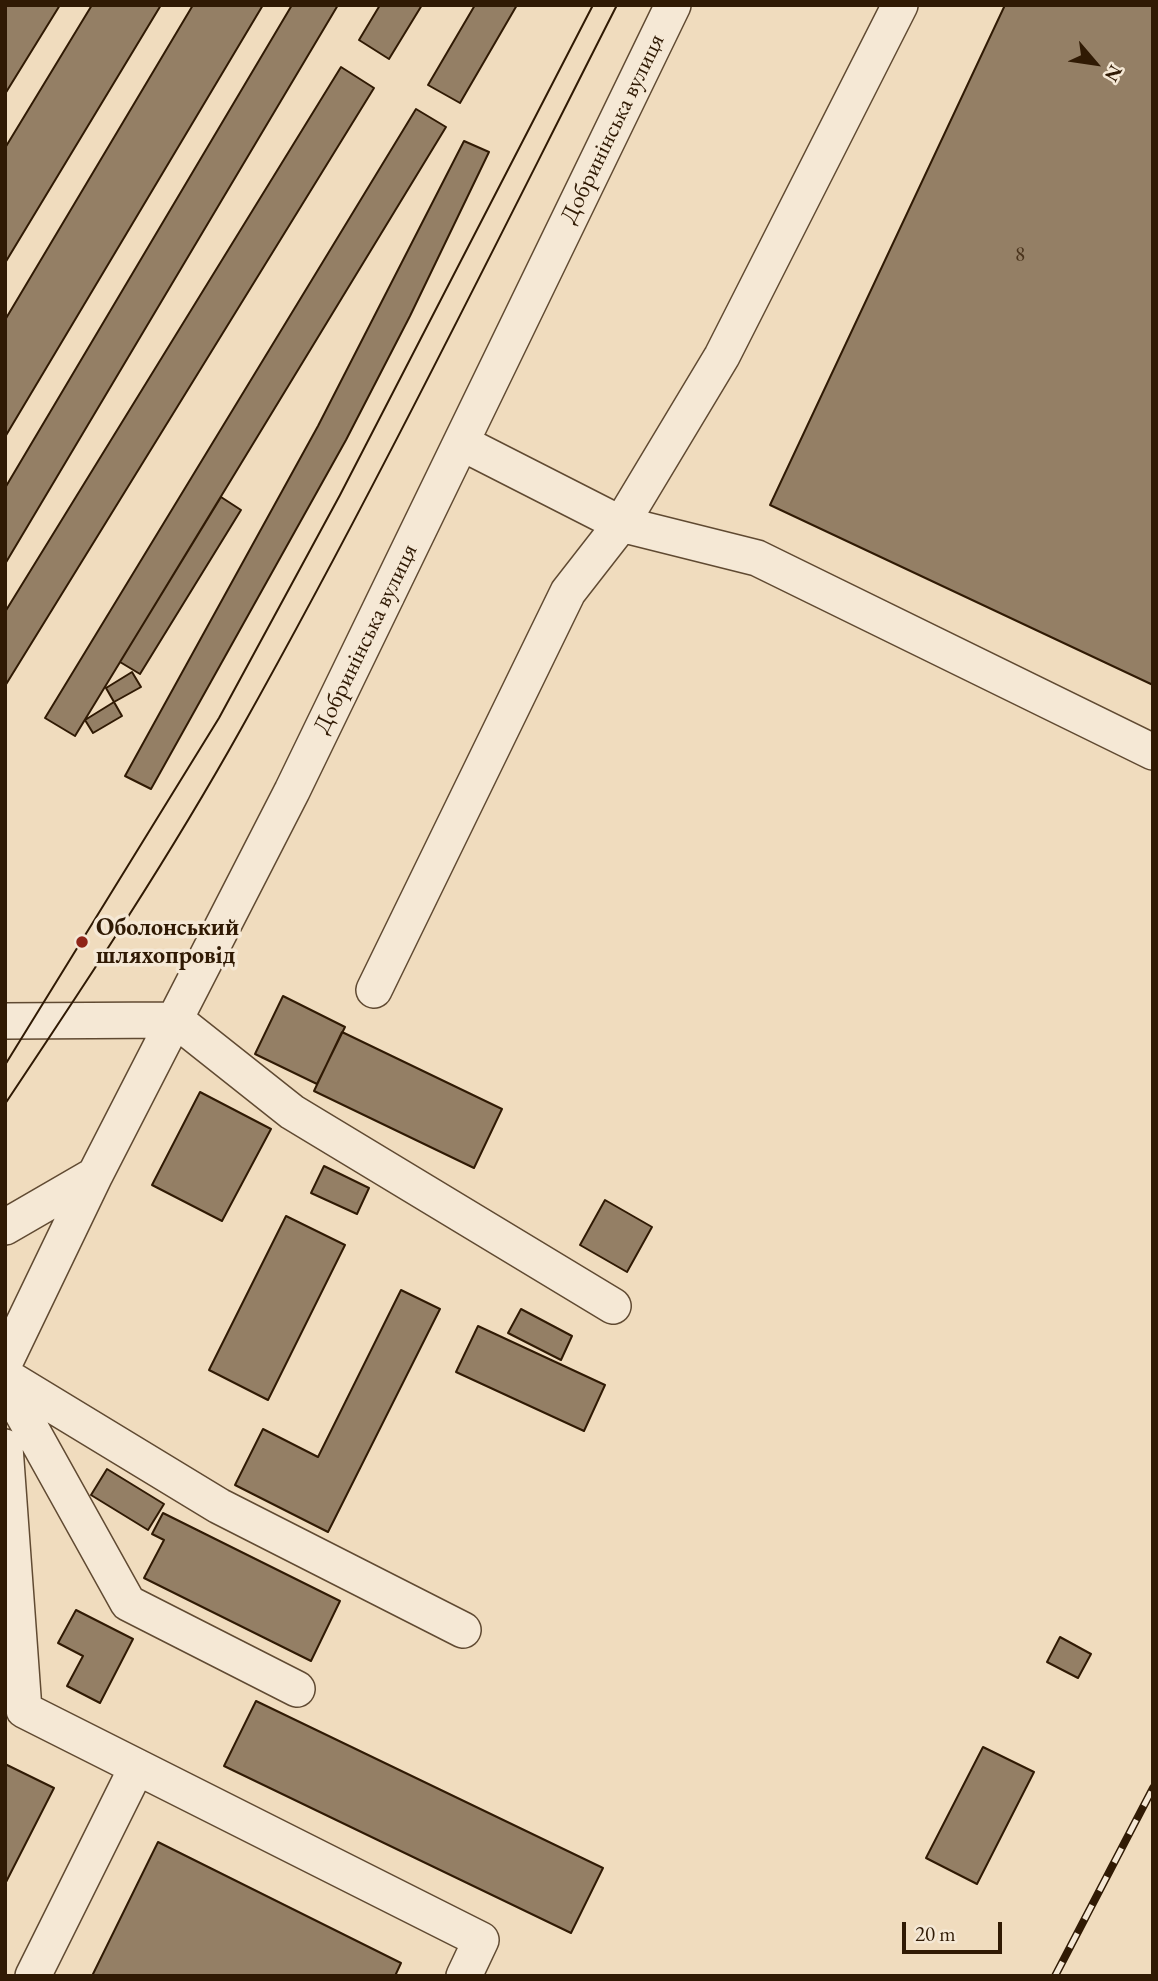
<!DOCTYPE html>
<meta charset="utf-8">
<style>
body{margin:0}
#map{position:relative;width:1158px;height:1981px;overflow:hidden;background:#f0dcbe;font-family:"EB Garamond",serif}
canvas{display:block}
.frame{position:absolute;inset:0;border:7px solid #301a04;pointer-events:none}
.north{position:absolute;left:1060px;top:28px;width:70px;height:70px;-webkit-text-stroke:5px #f5e8d5;paint-order:stroke;rotate:119deg;font-size:19px;font-weight:700;line-height:28px;text-align:center;color:#301a04}
.north::after{content:'';display:block;margin:auto;width:24px;height:32px;background:#301a04;clip-path:polygon(50% 0,100% 100%,50% 72%,0 100%)}
.scale{position:absolute;left:902px;top:1922px;width:100px;height:32px;box-sizing:border-box;border:4px solid #301a04;border-top:0;padding-left:9px;font-size:21px;line-height:24px;white-space:nowrap;color:#301a04;-webkit-text-stroke:5px #f5e8d5;paint-order:stroke}
</style>
<div id="map">
<canvas width="1158" height="1981"></canvas>
<div class="frame"></div>
<div class="north">N</div>
<div class="scale">20 m</div>
</div>
<script>
const ctx = document.querySelector('canvas').getContext('2d');
ctx.lineJoin = 'round';
function fillPath(path, color) { ctx.fillStyle = color; ctx.fill(path, 'evenodd'); }
function stroke(path, color, width, dash) { ctx.strokeStyle = color; ctx.lineWidth = width; ctx.lineCap = dash ? 'butt' : 'round'; ctx.setLineDash(dash || []); ctx.stroke(path); }
function drawText(font, color, halo, rows, align = 'center') {
  ctx.font = font + ' "EB Garamond",serif'; ctx.lineWidth = 7; ctx.setLineDash([]); ctx.textBaseline = 'middle'; ctx.strokeStyle = halo; ctx.fillStyle = color; for (const [text, x, y, turn = 0] of rows) {
    ctx.save(); ctx.translate(x, y); ctx.rotate((+turn || 0) * Math.PI / 180); ctx.textAlign = isNaN(turn) ? turn : align; if (halo) ctx.strokeText(text, 0, 0); ctx.fillText(text, 0, 0); ctx.restore();
  }
}
const building = new Path2D(`
 M5,5h55l-55,89z
 M92,5h69l-156,258v-115z
 M193,5h70l-258,432v-117z
 M292,5h46l-333,559v-76z
 M380,5h42l-33,54 -30,-19z
 M475,5h42l-57,98 -32,-18z
 M1005,5h148v680l-383,-180z
 M341,67l33,21 -369,598v-74z
 M416,109l30,18 -371,609 -30,-18z
 M464,141l25,11 -79,164 -64,124 -195,349 -26,-13 193,-350z
 M221,497l20,13 -101,164 -20,-12z
 M132,672l9,15 -27,15 -8,-14z
 M114,702l8,14 -29,17 -8,-13z
 M283,996l62,31 -28,57 -62,-30z
 M342,1032l160,77 -28,59 -160,-77z
 M200,1092l71,37 -49,92 -70,-36z
 M324,1166l45,22 -12,26 -46,-21z
 M605,1200l47,27 -25,45 -47,-27z
 M286,1216l59,29 -77,155 -59,-30z
 M401,1290l39,19 -112,223 -93,-47 28,-56 55,28z
 M521,1309l51,27 -11,24 -53,-27z
 M478,1326l127,59 -21,46 -128,-59z
 M107,1469l57,35 -16,26 -57,-35z
 M163,1513l177,88 -29,60 -167,-83 20,-38 -12,-6z
 M76,1610l57,29 -33,64 -33,-17 16,-30 -25,-13z
 M1060,1637l31,17 -13,24 -31,-16z
 M256,1701l347,167 -32,65 -347,-167z
 M983,1747l51,25 -57,112 -51,-26z
 M5,1764l49,24 -49,96z
 M158,1842l243,121 -6,13h-303z`);
fillPath(building, '#947f65');
stroke(building, '#301a04', 2);
const minor = new Path2D(`
 M462,443l159,81 136,34 396,194
 M374,990l194,-398 53,-68 101,-168 178,-351
 M5,1021l171,-1 116,92 321,194
 M5,1227l90,-52 197,-384 381,-786
 M5,1362l90,-187
 M5,1376l214,130 244,124
 M5,1382l123,221 169,86
 M5,1447l19,263 457,230 -17,36
 M33,1976l104,-209`);
stroke(minor, '#604a32', 38);
stroke(minor, '#f5e8d5', 35);
stroke(new Path2D(`
 M5,1065l214,-347 121,-223 253,-490
 M5,1104c82,-123 164,-246 236,-375 133,-237 253,-482 376,-724`), '#301a04', 2);
const rail = new Path2D(`
 M1055,1976l98,-188`);
stroke(rail, '#301a04', 8);
stroke(rail, '#f5e8d5', 5, [16]);
for (const [x, y, r, color] of [
 [82,942,7,"#8f2418"]
]) { const dot = new Path2D(); dot.arc(x, y, r, 0, 2 * Math.PI); ctx.fillStyle = color; ctx.fill(dot); stroke(dot, '#f5e8d5', 2.5); }
drawText('21px', '#49331c', null, [
 ["8",1020,255]
]);
drawText('24px', '#301a04', '#f5e8d5', [
 ["Добринінська вулиця",613,129,-64],
 ["Добринінська вулиця",366,639,-64]
]);
drawText('bold 24px', '#301a04', '#f5e8d5', [
 ["Оболонський",96,928],
 ["шляхопровід",96,956]
], 'left');
</script>
